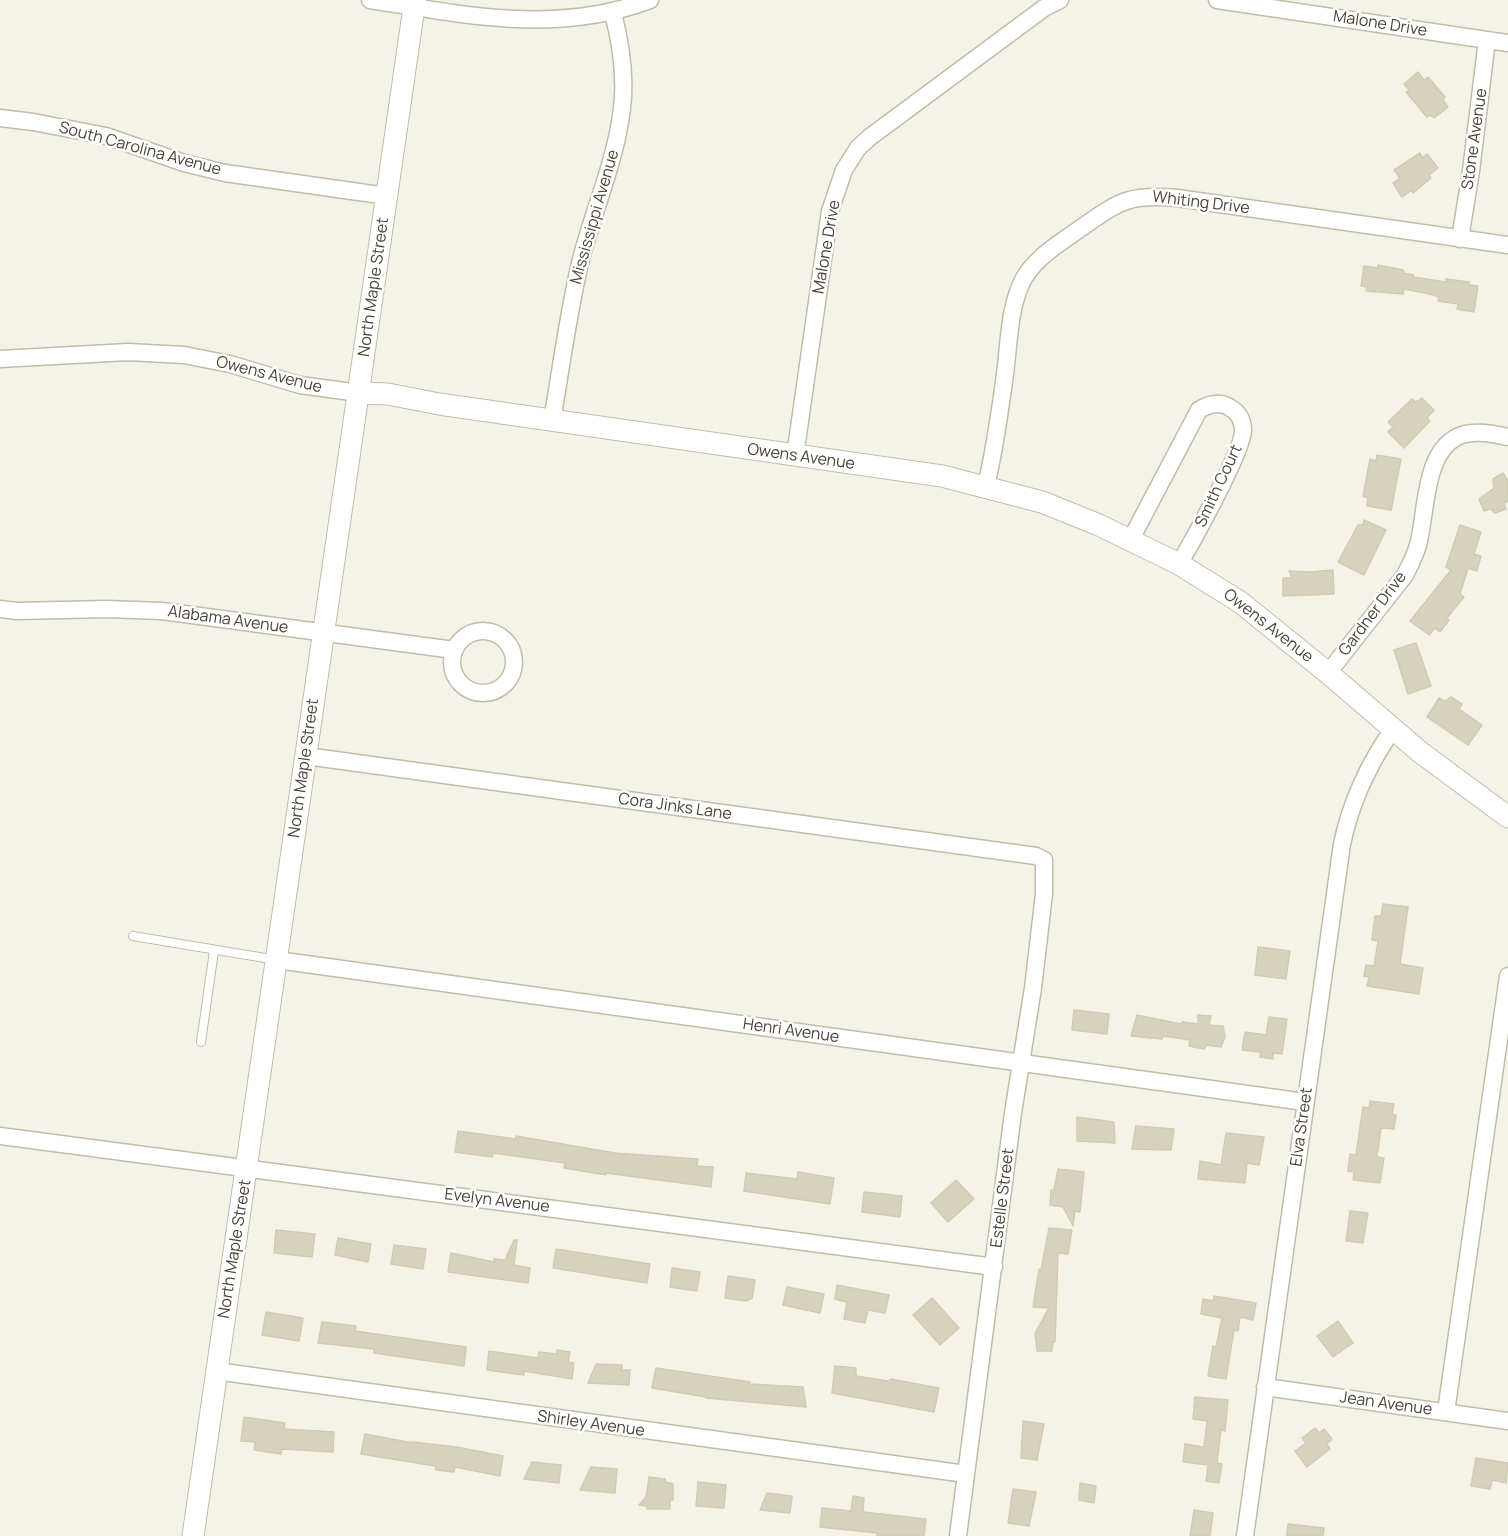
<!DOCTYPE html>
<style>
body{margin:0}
canvas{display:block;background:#f5f3e8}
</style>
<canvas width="1508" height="1536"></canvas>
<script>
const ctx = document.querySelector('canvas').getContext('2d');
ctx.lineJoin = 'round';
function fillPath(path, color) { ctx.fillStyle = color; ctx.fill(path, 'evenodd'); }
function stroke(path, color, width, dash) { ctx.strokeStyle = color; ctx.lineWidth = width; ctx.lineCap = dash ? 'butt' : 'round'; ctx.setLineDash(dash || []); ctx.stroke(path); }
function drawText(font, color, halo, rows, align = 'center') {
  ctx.font = font + ' Manrope,sans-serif'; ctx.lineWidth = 5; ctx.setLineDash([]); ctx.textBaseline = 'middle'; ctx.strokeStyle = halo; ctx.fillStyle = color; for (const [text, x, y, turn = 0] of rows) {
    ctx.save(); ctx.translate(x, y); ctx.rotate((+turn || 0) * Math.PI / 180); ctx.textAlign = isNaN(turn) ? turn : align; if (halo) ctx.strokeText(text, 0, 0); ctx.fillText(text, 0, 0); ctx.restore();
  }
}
const building = new Path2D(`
 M1418,72l6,8 4,-3 17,20 -2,3 5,7 -14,11 -4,-3 -3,2 -21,-25 3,-2 -5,-6z
 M1420,153l2,5 5,-4 11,14 -9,7 2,3 -18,15 -1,-3 -10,7 -9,-14 7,-5 -6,-8z
 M1378,265l25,5 1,3 10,2 -1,2 33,5v-3l23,3v3l9,1 -4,26 -17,-3 1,-5 -20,-3 1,-4 -9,-3 -26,-5 -1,5 -37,-3 1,-4 -6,-1 3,-20 14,2z
 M1422,398l12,12 -7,8 3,3 -26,27 -16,-16 5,-5 -5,-5 24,-23 4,3z
 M1377,455l24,4 -10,51 -24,-4 1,-8 -5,-2 7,-37 6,2z
 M1503,473l5,8v20l-4,2 2,6 -11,4 -5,-4 -6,2 -5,-12 15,-11 -1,-9z
 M1364,520l22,10 -22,45 -26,-13 20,-37h5z
 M1460,525l21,7 -7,22 7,2 -4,15 -9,-3 -8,26 4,3 -17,21 2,2 -9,12 -5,-4 -6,7 -19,-14 41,-51 -5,-3z
 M1333,570l1,24 -51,2v-18h9l-3,-7 22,1z
 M1416,643l15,43 -23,8 -14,-44z
 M1451,697l11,7 -3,5 23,16 -14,20 -41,-28 12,-19 6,3z
 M1383,904l25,3 -8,57 23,4 -4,26 -52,-8 2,-9 -5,-1 2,-11 8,1 4,-25 -6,-1 3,-24h6z
 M1258,947l32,4 -4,28 -31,-4z
 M1074,1010l35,4 -2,20 -35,-4z
 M1137,1015l44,9 1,-2 16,2v-9l13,1 -2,9 14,1 2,11 -4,10 -14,-2 -3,4 -15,-3 1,-6 -27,-4 -1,3 -31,-3z
 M1269,1017l18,2 -5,35 -9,-1v6l-13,-2 1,-5 -19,-2 3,-18 21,3z
 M1370,1101l24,3 -2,10 4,1 -2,14 -13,-1 -4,29 7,1 -4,25 -27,-3 1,-8 -6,-1 2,-17 6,1 7,-48 6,1z
 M1077,1117l37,5 1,21 -38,-2z
 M1136,1126l38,3 -3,21 -39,-1z
 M458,1131l58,8v-3l99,17 83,6 -1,7 16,1 -2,20 -105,-14v2l-42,-7 1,-5 -72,-10 -1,4 -37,-5z
 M1226,1133l38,4 -5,28 -12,-2 -2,20 -47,-4 2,-18 21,4z
 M1058,1169l26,3 -4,40 -5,-1 -2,15 -10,-19 -13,-2 1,-15h3z
 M798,1172l36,6 -4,26 -86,-13 2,-18 51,6z
 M956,1180l18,19 -26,23 -17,-19z
 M864,1192l38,4 -2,21 -38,-5z
 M1350,1211l18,2 -5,30 -17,-2z
 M1049,1228l23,2 -4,24 -10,-1 -3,89h-2l-1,9h-15l-2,-18 14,-25 -16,-1 6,-38 2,1z
 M276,1230l39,4 -3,23 -38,-4z
 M338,1238l33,6 -3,18 -33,-7z
 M514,1240h3l-3,25 16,3 -2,15 -80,-11 3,-19 43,9v-3l11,1z
 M394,1245l32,4 -3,20 -32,-5z
 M556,1249l94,15 -3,19 -94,-15z
 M672,1268l28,4 -3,19 -27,-4z
 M728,1276l27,4 -3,18 -6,3 -21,-3z
 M837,1285l52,10 -4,18 -17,-3 -3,13 -21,-4 3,-17 -12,-3z
 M787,1287l37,7 -4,19 -37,-8z
 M1214,1296l42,7 -3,17 -13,-3 -2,14 -4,-1 -8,49 -18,-3 5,-30 3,1 6,-29 -21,-4 2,-15 10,2z
 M932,1298l27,30 -19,17 -27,-30z
 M266,1312l37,6 -4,23 -37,-6z
 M1338,1321l15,22 -20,14 -16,-21z
 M322,1322l34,4 -1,5 111,16 -2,19 -90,-13v-4l-56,-6z
 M557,1350l13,2 -2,10 6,1 -2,16 -48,-8v4l-37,-5 2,-19 49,7 1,-6 18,2z
 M596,1364l26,1v5h8l-1,15 -41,-2z
 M835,1366l21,2v8l32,5 3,-2 48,9 -5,24 -102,-19z
 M656,1368l94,14v2l53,3 3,20 -100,-9v-1l-54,-9z
 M1195,1397l33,3 -3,31 -4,-1 -4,33 5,1 -3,19 -13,-2 2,-16 -25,-3 2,-18 19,3 3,-26 -14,-2z
 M244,1417l41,6 -1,6 50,3 -1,20 -51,-3 -1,5 -27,-4 1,-8 -14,-1z
 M1023,1421l21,3 -7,36 -16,-2z
 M1315,1428l4,5 5,-4 8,10 -5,5 3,5 -23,18 -12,-16 11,-8 -4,-5z
 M365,1434l48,9v-1l44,5 46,9 -3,20 -45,-9 -1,5 -18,-2 -1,-4 -74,-12z
 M1476,1458l32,5 -2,20 -14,-3 -2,9 -19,-3z
 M532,1462l29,3 -2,18 -35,-4z
 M591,1467l26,2 -2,24 -35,-3z
 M649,1477l16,2v3l8,2v16h-3v9h-23l-1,-3 -7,-1 7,-8z
 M698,1482l28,3 -2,23 -28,-2z
 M1080,1483l16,3 -2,17 -15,-3z
 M1013,1489l23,3 -7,34 -21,-3z
 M767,1493l25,3 -2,17 -30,-3z
 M853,1496l11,2 -1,14 63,7 -2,17h-47v-3l-57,-6 2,-19 29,3z
 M1194,1510l19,3 -3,23h-20z
 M1288,1524l36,4 -1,8h-36z`);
fillPath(building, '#d7d2bd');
stroke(building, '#d2cbb0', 1.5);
const service = new Path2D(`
 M133,936l144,24
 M201,1042l13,-91`);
const minor = new Path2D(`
 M370,0c96,15 186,35 280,0
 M1217,0l291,43
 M0,118l33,4 73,14 78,27 41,10 162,23
 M1460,239l11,-68 16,-131
 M0,359l128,-7 56,3 46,9 70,21 59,8
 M552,421c9,-53 16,-106 28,-158 13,-52 36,-102 42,-155 4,-32 -1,-64 -9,-95
 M795,456l35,-245 14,-41 14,-22 12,-11 174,-129 16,-8
 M986,486c9,-37 14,-75 19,-112 4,-30 4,-63 16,-90 11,-25 39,-41 60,-56 39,-27 47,-34 96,-30l331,47
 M1131,539l68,-129c10,-6 20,-9 30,-3 9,5 14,13 14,23 1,19 -52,114 -64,134
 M0,609l17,2 89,-2 56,2 292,39
 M452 662a31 31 0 1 1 62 0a31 31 0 1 1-62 0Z
 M1328,673l77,-98c5,-10 10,-19 13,-30 9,-32 5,-97 44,-110 14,-5 32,-1 46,2
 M306,756l730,100 8,4v34l-11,94 -20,125 -55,423
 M277,960l1028,142
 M0,1136l994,131
 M216,1371l750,103
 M1265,1387l243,34
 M1446,1412l62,-436
 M1245,1536l97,-692c9,-43 26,-79 51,-115`);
const tertiary = new Path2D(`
 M359,393l29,1 51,10 503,72 100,26 57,23 80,39 61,38 88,71 92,79 88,65
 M193,1536l222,-1536`);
stroke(service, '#c1bdaa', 10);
stroke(minor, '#c1bdaa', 19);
stroke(tertiary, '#c1bdaa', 23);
stroke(service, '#fff', 8);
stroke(minor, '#fff', 16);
stroke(tertiary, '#fff', 21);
drawText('16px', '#494536', '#fff', [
 ["Malone Drive",1380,24,9],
 ["Stone Avenue",1475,139,-82],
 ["South Carolina Avenue",140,149,15],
 ["Whiting Drive",1201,203,7],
 ["Mississippi Avenue",595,217,-74],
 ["Malone Drive",827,247,-80],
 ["North Maple Street",374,287,-82],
 ["Owens Avenue",269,375,14],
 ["Owens Avenue",801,457,8],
 ["Smith Court",1219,486,-65],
 ["Gardner Drive",1373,614,-53],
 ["Alabama Avenue",228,620,8],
 ["Owens Avenue",1268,626,38],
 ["North Maple Street",304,768,-82],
 ["Cora Jinks Lane",675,807,8],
 ["Henri Avenue",791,1031,8],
 ["Elva Street",1302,1127,-82],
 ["Estelle Street",1003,1198,-83],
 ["Evelyn Avenue",497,1201,7],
 ["North Maple Street",235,1249,-81],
 ["Jean Avenue",1386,1404,8],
 ["Shirley Avenue",591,1424,8]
]);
</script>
